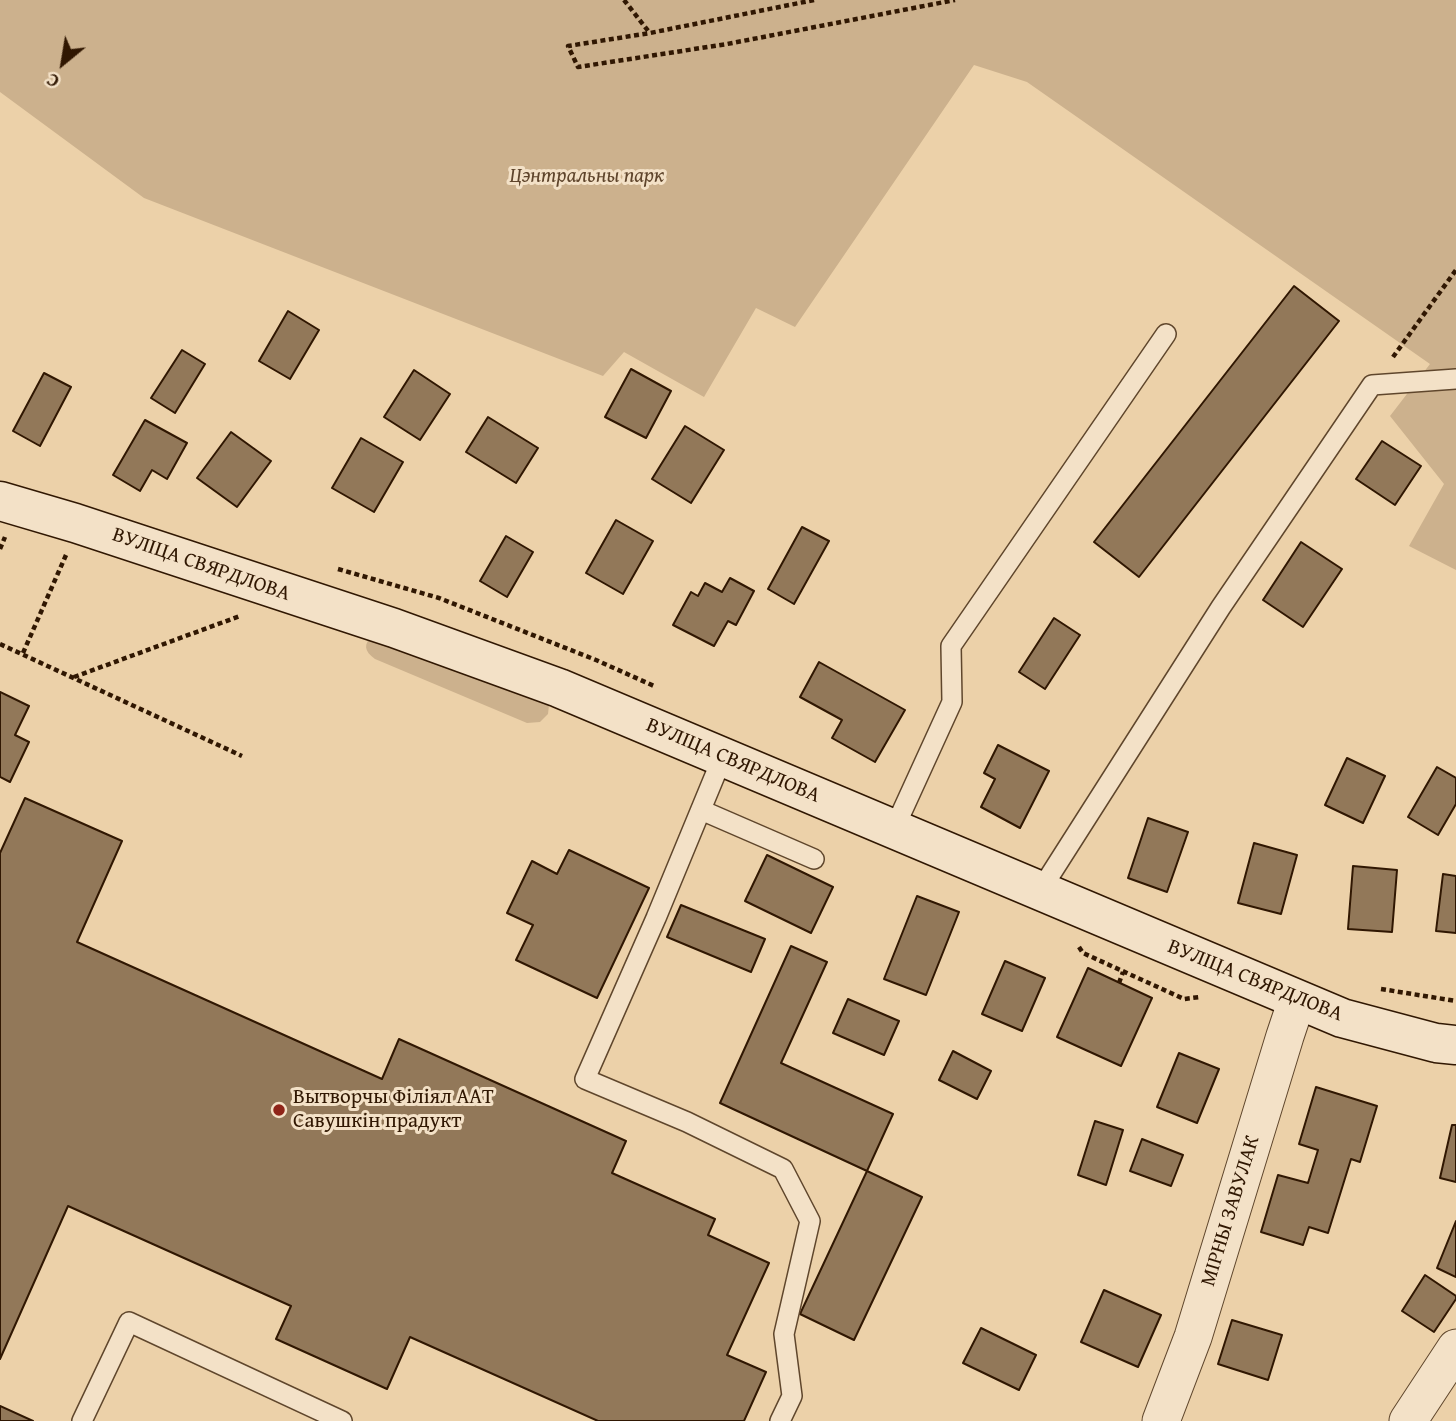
<!DOCTYPE html>
<meta charset="utf-8">
<style>
body{margin:0}
#map{position:relative;width:1456px;height:1421px;overflow:hidden;background:#ecd1a9;font-family:"Gentium Book Plus",serif}
canvas{display:block}
.north{position:absolute;left:28px;top:28px;width:70px;height:70px;-webkit-text-stroke:5px #f3e1c7;paint-order:stroke;rotate:210deg;font-size:19px;font-weight:700;line-height:28px;text-align:center;color:#301702}
.north::after{content:'';display:block;margin:auto;width:24px;height:32px;background:#301702;clip-path:polygon(50% 0,100% 100%,50% 72%,0 100%)}
</style>
<div id="map">
<canvas width="1456" height="1421"></canvas>
<div class="north">С</div>
</div>
<script>
const ctx = document.querySelector('canvas').getContext('2d');
ctx.lineJoin = 'round';
function fillPath(path, color) { ctx.fillStyle = color; ctx.fill(path, 'evenodd'); }
function stroke(path, color, width, dash) { ctx.strokeStyle = color; ctx.lineWidth = width; ctx.lineCap = dash ? 'butt' : 'round'; ctx.setLineDash(dash || []); ctx.stroke(path); }
function drawText(font, color, halo, rows, align = 'center') {
  ctx.font = font + ' "Gentium Book Plus",serif'; ctx.lineWidth = 6; ctx.setLineDash([]); ctx.textBaseline = 'middle'; ctx.strokeStyle = halo; ctx.fillStyle = color; for (const [text, x, y, turn = 0] of rows) {
    ctx.save(); ctx.translate(x, y); ctx.rotate((+turn || 0) * Math.PI / 180); ctx.textAlign = isNaN(turn) ? turn : align; if (halo) ctx.strokeText(text, 0, 0); ctx.fillText(text, 0, 0); ctx.restore();
  }
}
fillPath(new Path2D(`
 M0,0h1456v570l-47,-24 35,-62 -54,-68 40,-52 -403,-282 -53,-17 -179,262 -39,-19 -52,89 -80,-45 -21,24 -459,-178 -144,-106z
 M373,635l176,70 -1,9 -8,8 -13,1 -152,-64c-11,-8 -12,-15 -2,-24z`), '#ccb18d');
const building = new Path2D(`
 M1294,286l45,35 -200,256 -45,-35z
 M288,311l31,19 -29,49 -31,-18z
 M182,350l23,14 -30,49 -24,-15z
 M631,369l40,22 -25,47 -41,-21z
 M414,370l36,24 -30,46 -36,-23z
 M44,373l27,14 -31,59 -27,-15z
 M488,417l50,31 -22,35 -50,-31z
 M145,420l42,23 -20,36 -15,-9 -12,21 -27,-16z
 M685,426l39,24 -33,53 -39,-24z
 M231,432l40,29 -34,46 -40,-29z
 M361,438l42,24 -29,50 -42,-24z
 M1382,441l39,25 -26,39 -39,-26z
 M616,520l37,21 -30,53 -37,-21z
 M802,527l27,14 -35,63 -26,-15z
 M506,536l27,16 -26,45 -27,-16z
 M1301,542l41,27 -39,58 -40,-27z
 M730,578l24,13 -18,34 -8,-4 -14,25 -41,-21 18,-33 7,4 7,-13 17,9z
 M1054,618l26,17 -35,54 -26,-17z
 M819,662l86,48 -30,52 -43,-24 10,-18 -42,-23z
 M0,692l29,14 -14,29 14,7 -19,40 -10,-5z
 M998,745l51,26 -29,57 -39,-21 14,-28 -11,-6z
 M1347,758l38,18 -22,47 -38,-18z
 M1437,767l19,11v26l-18,31 -30,-18z
 M25,798l97,43 -45,101 305,137 17,-40 227,102 -14,32 103,46 -7,16 61,28 -42,92 39,17 -22,49h-146l-188,-84 -23,52 -111,-50 15,-33 -223,-100 -68,153v-506z
 M1148,818l40,14 -21,60 -39,-14z
 M1254,843l43,12 -16,59 -43,-11z
 M569,850l80,38 -52,110 -81,-38 17,-35 -26,-12 25,-52 25,13z
 M767,855l66,32 -22,46 -66,-32z
 M1353,866l44,4 -5,62 -44,-3z
 M1443,874l13,2v57l-20,-2z
 M917,896l42,16 -33,83 -42,-16z
 M681,905l84,34 -14,33 -84,-35z
 M791,946l36,16 -46,101 112,51 -26,57 -147,-68z
 M1005,961l40,17 -23,53 -40,-17z
 M1088,968l64,30 -31,68 -64,-29z
 M848,999l51,22 -15,34 -51,-22z
 M953,1051l38,20 -14,28 -38,-19z
 M1179,1053l40,16 -22,54 -40,-16z
 M1316,1087l61,19 -17,56 -9,-3 -23,74 -19,-6 -6,18 -42,-13 17,-57 30,8 10,-33 -19,-6z
 M1095,1121l28,9 -17,55 -28,-10z
 M1452,1125h4v57l-16,-4z
 M1142,1139l41,16 -12,31 -41,-15z
 M867,1171l55,26 -68,143 -54,-26z
 M1456,1221v56l-19,-9z
 M1425,1275l31,21v3l-22,33 -32,-21z
 M1104,1290l57,25 -23,52 -57,-25z
 M1232,1320l50,15 -14,45 -50,-16z
 M981,1328l55,27 -17,35 -56,-27z
 M0,1406l33,15h-33z`);
fillPath(building, '#927859');
stroke(building, '#301702', 2);
const lane = new Path2D(`
 M723,756l-67,162 -71,161 102,43 96,47 27,52 -26,113 8,62 -12,25
 M701,810l113,49
 M894,829l58,-127 -1,-56 215,-312
 M1040,891l181,-284 151,-222 84,-6
 M82,1421l47,-99 213,99`);
const street = new Path2D(`
 M1161,1421l32,-84 92,-301 12,-36
 M1408,1421l48,-73`);
const secondary = new Path2D(`
 M0,501l75,22 319,105 165,60 783,330 94,25 20,2`);
stroke(lane, '#5f462c', 22);
stroke(street, '#5f462c', 39);
stroke(secondary, '#301702', 41);
stroke(new Path2D(`
 M624,0l25,32
 M814,0l-164,33 -82,13 10,21 149,-23 228,-44
 M1393,357l63,-87
 M0,549l5,-12
 M338,569l101,29 157,62 58,26
 M0,644l242,112
 M23,653l43,-98
 M74,677l166,-61
 M1079,947l4,6 101,46 16,-2
 M1119,983l4,-11
 M1381,989l75,12`), '#301702', 4.5, [5, 3.5]);
stroke(lane, '#f3e1c7', 19);
stroke(street, '#f3e1c7', 37);
stroke(secondary, '#f3e1c7', 38);
for (const [x, y, r, color] of [
 [279,1110,7,"#8f2418"]
]) { const dot = new Path2D(); dot.arc(x, y, r, 0, 2 * Math.PI); ctx.fillStyle = color; ctx.fill(dot); stroke(dot, '#f3e1c7', 2.5); }
drawText('italic 21px', '#5f452c', '#f3e1c7', [
 ["Цэнтральны парк",587,177]
]);
drawText('21px', '#301702', '#f3e1c7', [
 ["ВУЛІЦА СВЯРДЛОВА",201,565,19],
 ["ВУЛІЦА СВЯРДЛОВА",733,761,23],
 ["ВУЛІЦА СВЯРДЛОВА",1255,981,22],
 ["МІРНЫ ЗАВУЛАК",1231,1211,-73]
]);
drawText('21px', '#301702', '#f3e1c7', [
 ["Вытворчы Філіял ААТ",293,1098],
 ["Савушкін прадукт",293,1122]
], 'left');
</script>
